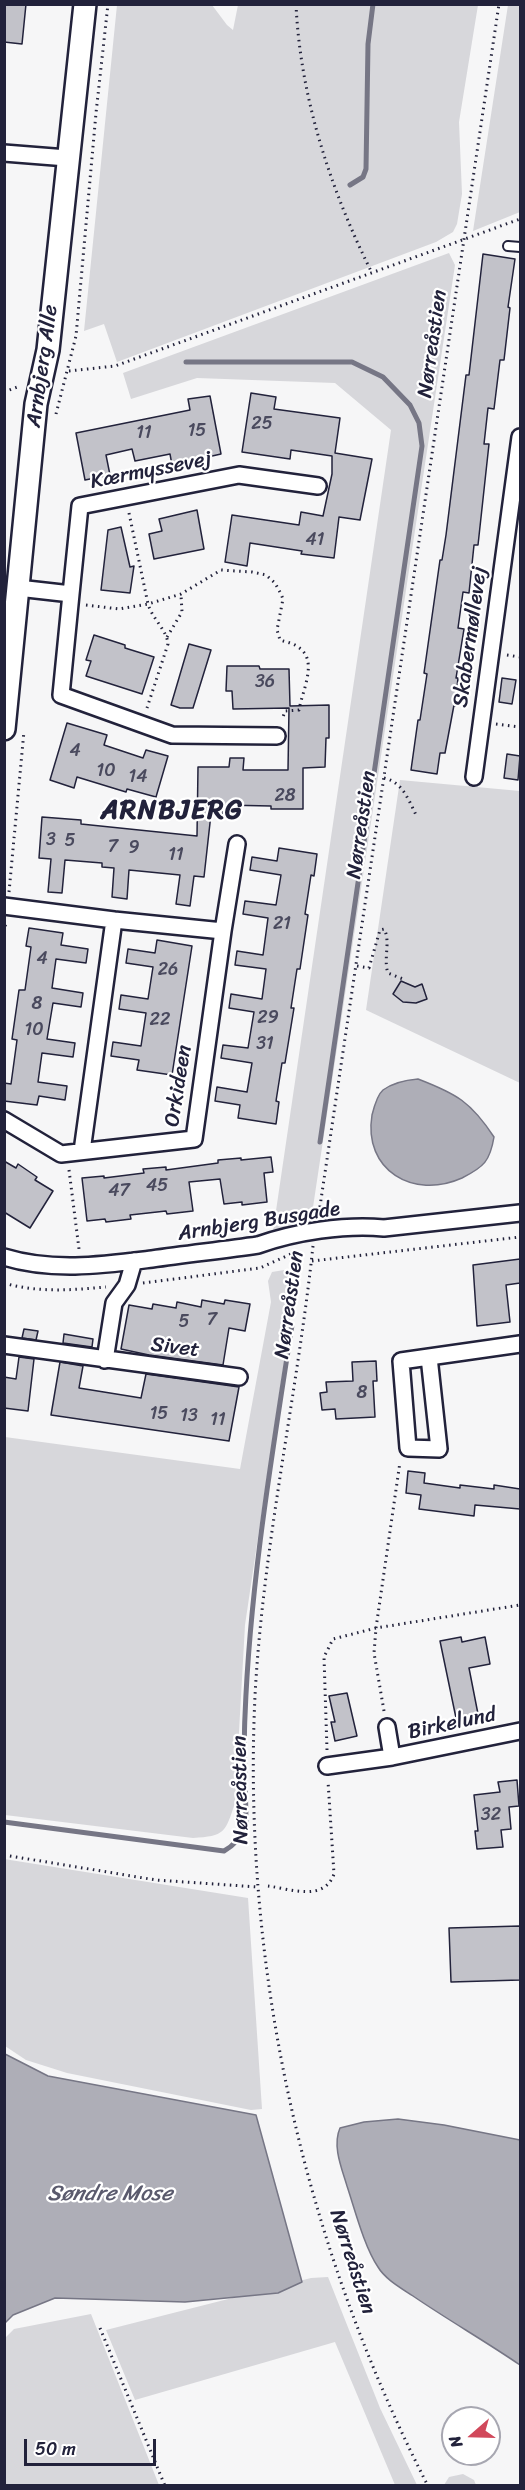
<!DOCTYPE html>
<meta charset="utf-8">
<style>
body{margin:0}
#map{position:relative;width:525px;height:2490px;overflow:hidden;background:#f6f6f7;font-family:Sriracha,sans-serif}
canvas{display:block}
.frame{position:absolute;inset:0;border:6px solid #22223b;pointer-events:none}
.north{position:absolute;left:441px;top:2406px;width:60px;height:60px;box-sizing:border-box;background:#fff;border:2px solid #a7a7b1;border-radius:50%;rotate:250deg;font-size:16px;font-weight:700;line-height:24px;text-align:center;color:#22223b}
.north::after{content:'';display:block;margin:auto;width:21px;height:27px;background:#d1495b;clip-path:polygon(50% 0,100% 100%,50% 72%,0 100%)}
.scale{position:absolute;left:24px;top:2439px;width:132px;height:27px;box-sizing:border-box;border:3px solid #22223b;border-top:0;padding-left:8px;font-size:18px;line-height:21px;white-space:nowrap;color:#22223b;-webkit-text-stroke:4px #fff;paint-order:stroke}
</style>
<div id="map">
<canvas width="525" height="2490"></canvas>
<div class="frame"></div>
<div class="north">N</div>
<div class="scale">50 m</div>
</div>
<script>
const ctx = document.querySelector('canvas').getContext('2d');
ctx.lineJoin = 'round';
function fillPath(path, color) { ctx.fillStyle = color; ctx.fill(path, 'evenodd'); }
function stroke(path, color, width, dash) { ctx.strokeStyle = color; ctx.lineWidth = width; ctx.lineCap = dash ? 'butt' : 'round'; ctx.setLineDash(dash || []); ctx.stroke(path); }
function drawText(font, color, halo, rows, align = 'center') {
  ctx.font = font + ' Sriracha,sans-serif'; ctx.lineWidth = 4.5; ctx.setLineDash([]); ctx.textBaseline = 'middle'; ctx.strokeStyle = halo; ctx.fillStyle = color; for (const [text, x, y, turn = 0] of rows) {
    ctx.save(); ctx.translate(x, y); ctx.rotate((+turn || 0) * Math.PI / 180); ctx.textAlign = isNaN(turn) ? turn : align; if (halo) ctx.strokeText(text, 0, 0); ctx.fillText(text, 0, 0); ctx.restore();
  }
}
fillPath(new Path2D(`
 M117,5h95l15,20 6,5 5,-25h240l-19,117 3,72 -5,30 -4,8 -17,10 -319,120 -13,-38 -20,7z
 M508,5h12v207l-47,19z
 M449,253l6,12 -145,962 -37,4 118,-801 -56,-47 -138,-5 -66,21 -8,-26z
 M400,780l120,11v292l-154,-73z
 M284,1270l8,4 3,13 -50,338 -10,178c-10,30 -10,33 -42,35l-188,-23v-378l235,32 31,-167 -3,-21 4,-9z
 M4,1859l244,39 14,211 -11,1 -184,-37 -41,-13 -21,-14z
 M328,2277l52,131 37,77h-22l-60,-143 -200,58 -29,-70 205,-52z
 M91,2314l68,171h-154v-147l9,-9z
 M463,2474l11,6 2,5h-32l5,-8z`), '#d7d7db');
const water = new Path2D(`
 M418,1079c39,15 53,23 76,58 -4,24 -10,30 -32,41 -49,22 -99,-8 -90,-63 2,-8 5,-20 11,-25 11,-8 23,-10 35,-11z
 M5,2054l43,22 208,39 46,167 -24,11 -93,9 -130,-4 -42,17 -8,8z
 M398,2119l46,6 76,15v225c-35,-24 -72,-45 -107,-69 -12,-8 -28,-17 -35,-29 -14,-21 -23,-57 -31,-81 -5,-17 -15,-40 -7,-58l24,-6z`);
fillPath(water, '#aeaeb7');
stroke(water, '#767685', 1.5);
stroke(new Path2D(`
 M350,185l13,-8 3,-8 2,-125 5,-40
 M186,362h166l31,15 27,28 9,18 3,23 -102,696
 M4,1822l220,29c11,-6 17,-14 22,-25 0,-37 -3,-74 -1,-110 5,-131 27,-261 47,-391`), '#767685', 5);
const building = new Path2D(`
 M4,4h22l-4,40 -18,-2z
 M483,254l32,5 -7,48 2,1 -6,52h-4l-6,49 -6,-1 -4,36h5l-11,101h-4l-5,48 -6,-1 -5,36 6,1 -8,49h2l-3,28 -1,-1 -9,48h-5l-3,21 -26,-4 7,-50h2l7,-46 -3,-1 16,-113h2l4,-25 20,-160h3z
 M251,393l25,4 -2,12 66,9 -5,35 37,6 -12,61 -21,-3 -5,41 -33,-4 1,-3 -52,-8 -3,23 -22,-4 7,-47 67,10 2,-13 22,4 9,-42v-18l-41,-6 -1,9 -48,-7z
 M210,396l11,58 -49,11 -2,-11 -35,7 -3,-12 -26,6 4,20 -25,5 -9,-47 114,-23 -2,-11z
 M197,510l7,39 -50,10 -5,-25 13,-3 -3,-12z
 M121,527l9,40 4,-1 -4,27 -29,-3 7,-60z
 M94,635l31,10v3l29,9 -12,37 -56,-18 5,-15 -5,-1z
 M189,644l22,6 -18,58h-13l-9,-3z
 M227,666h32l1,3h29l1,37 39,-1v33h-3l-1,29 -22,1v41h-32v-3l-48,-1v9h-12l-7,63 -10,-1 -4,30 -14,-2 4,-29 -51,-5 -2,29 -15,-2 2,-29 -12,-1v-4l-37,-3 -3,33 -14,-1 3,-33 -12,-1 3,-41 39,3v4l116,12 1,-69h31l1,-9h14l-1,12h45l1,-62 -56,1 -1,-18h-6z
 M502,678l14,2 -4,24 -13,-2z
 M67,723l40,12 -3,10 39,13 3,-8 22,6 -12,41 -29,-8 -1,3 -49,-15 -3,11 -24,-8z
 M507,754l13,2 -2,24 -14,-2z
 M279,848l38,6 -3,22 -3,-1 -6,39 3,1 -8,54h-3l-6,39h3l-9,55h-3l-6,38 3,1 -3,22 -38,-6 2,-13 -25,-4 2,-14 30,5 5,-29 -31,-5 2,-13 25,3 6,-36 -25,-4 2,-14 31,5 4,-30 -31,-4 2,-14 26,4 5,-37 -25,-4 2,-13 31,4 5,-30 -31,-5 2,-13 25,4z
 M29,928l34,5 -2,12 27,4 -2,14 -30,-4 -4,29 31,5 -2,14 -28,-4 -6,36 28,4 -2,14 -31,-4 -4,29 29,4 -2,14 -26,-4 -2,9 -33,-4v-18l7,1 6,-44 -5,-1 7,-49h6l6,-43 -5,-1z
 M157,940l35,6 -20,129 -35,-5 2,-10 -28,-4 2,-14 28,4 5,-33 -27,-4 2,-14 27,4 5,-32 -27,-4 2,-14 27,4z
 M401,981l14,6 7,-3 5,15 -11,4 -13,-1 -10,-8z
 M271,1157l2,15 -9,1 3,29 -25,3v-3l-18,2 -4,-25 -31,3 4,29 -26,3 -1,-3 -36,4 1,4 -25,3 -1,-3 -18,2 -5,-43 22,-2v2l40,-5 -1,-4 23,-2v3l52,-7v-3l23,-2v2z
 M4,1161l12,7 2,-4 19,13 -2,3 18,11 -23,37 -26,-16z
 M520,1259v24l-14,2 4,37 -33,4 -4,-61z
 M202,1300l22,4 1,-4 25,4 -5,27 -16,-3 -6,37 -74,-10 -28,-6 8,-44 23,4 1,-5 23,4 1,-6 24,5z
 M24,1329l14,2 -2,9 -14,-2z
 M64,1334l29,5 -1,8 -29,-4z
 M19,1357l15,2 -6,52 -24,-3v-31l12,2z
 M376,1361l1,20h-4l2,36 -39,2 -1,-10 -13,1 -2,-17 7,-1 -1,-10 27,-1 -1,-19z
 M60,1362l23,4 -4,22 62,10 5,-24 93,13 -10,54 -178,-26z
 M408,1471l17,2 -1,10 36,5v-3l34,4v-4l26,4v20l-45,-4 -1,11 -55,-7 2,-14 -15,-2z
 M461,1637l1,5 23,-5 5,27 -21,4 9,46 -22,4 -16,-77z
 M347,1693l10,43 -22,5 -4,-19h4l-6,-26z
 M517,1780l2,26 -10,1 2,22 -10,1 2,17 -26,2 -2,-18h3l-4,-36 26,-3 -2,-10z
 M520,1926v54l-69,2 -2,-54z`);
fillPath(building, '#c2c2c9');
stroke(building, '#22223b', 1.5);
const lane = new Path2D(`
 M508,246l12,1`);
const street = new Path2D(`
 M4,153l63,5
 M18,588l53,6 9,-88 159,-31 79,11
 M71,594l-10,101 111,40 105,1
 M474,777l46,-340
 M4,906l110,14 109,11 -29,208 -133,15 -57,-34
 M223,931l14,-87
 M82,1151l32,-231
 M4,1257c49,15 99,8 148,2 35,-5 71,-9 106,-14 36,-13 88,-21 126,-17l136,-15
 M4,1345l235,32
 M429,1357l10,92 -31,-1 -7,-87 119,-17
 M105,1360l9,-57 13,-18 7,-24
 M387,1727l5,30
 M327,1766l65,-9 128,-26`);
const secondary = new Path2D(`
 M4,729l32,-325 12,-54 37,-346`);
stroke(lane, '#22223b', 12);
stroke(street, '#22223b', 20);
stroke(secondary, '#22223b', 26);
stroke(new Path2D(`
 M296,4c4,93 35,187 76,269
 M69,371l46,-5 405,-147
 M4,392l16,-6
 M56,414l20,-78 20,-223 12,-109
 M129,513l19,91c5,16 19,26 20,40l-21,64
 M86,605l33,4 29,-5 33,-10 40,-24 31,2 14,3 9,8 6,11 2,5 -6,31 3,10c6,2 13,3 18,7 21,13 4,44 1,63l-14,1 -3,9
 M167,637l15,-25 -1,-17
 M507,655l13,2
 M496,724l24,3
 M384,778c19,4 25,23 33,39
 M9,892l15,-161
 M4,932l2,-10
 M357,966l12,2 11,-38 4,-1c7,12 -1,30 4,44l15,6
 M69,1170l10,79
 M319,1213l180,-1209
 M313,1246c-16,150 -50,299 -58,450 -13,272 49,548 173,790
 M312,1261l208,-24
 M4,1283c34,10 68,7 102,4
 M143,1283l117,-15 31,-14
 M384,1711l-10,-58 2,-25 24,-166
 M327,1750l-3,-93 9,-18 43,-11 144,-23
 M4,1855l152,25 102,7
 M268,1886c23,3 56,16 66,-12l-6,-93
 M100,2328l65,158`), '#22223b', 3, [1.5, 4.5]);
stroke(lane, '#fff', 8);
stroke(street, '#fff', 15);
stroke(secondary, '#fff', 21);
drawText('18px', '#4a4a5e', null, [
 ["25",262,424],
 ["15",197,431],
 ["11",144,433],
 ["41",315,540],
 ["36",265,682],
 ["4",75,751],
 ["10",106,771],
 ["14",138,777],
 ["28",285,796],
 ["3",51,840],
 ["5",70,841],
 ["7",113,847],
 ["9",134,848],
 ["11",176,855],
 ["21",282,924],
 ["4",42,959],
 ["26",168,970],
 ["8",37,1004],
 ["29",268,1018],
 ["22",160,1020],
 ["10",34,1030],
 ["31",265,1044],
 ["45",157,1186],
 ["47",119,1191],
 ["7",212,1320],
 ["5",184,1322],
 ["8",362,1393],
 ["15",159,1414],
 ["13",189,1416],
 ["11",218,1420],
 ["32",491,1815]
]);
drawText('21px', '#22223b', '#fff', [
 ["Nørreåstien",433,344,-82],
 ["Arnbjerg Alle",43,366,-82],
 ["Kærmyssevej",151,471,-11],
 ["Skabermøllevej",471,637,-82],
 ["Nørreåstien",362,825,-82],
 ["Orkideen",179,1086,-81],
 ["Arnbjerg Busgade",259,1222,-9],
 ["Nørreåstien",290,1305,-82],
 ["Sivet",175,1348,7],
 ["Birkelund",452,1724,-12],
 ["Nørreåstien",241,1790,-91],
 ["Nørreåstien",352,2262,72]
]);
drawText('italic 22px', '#5a5a6d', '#fff', [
 ["Søndre Mose",110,2194]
]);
ctx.letterSpacing = '1.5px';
drawText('bold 27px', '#22223b', '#fff', [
 ["ARNBJERG",172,811]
]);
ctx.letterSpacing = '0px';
</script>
